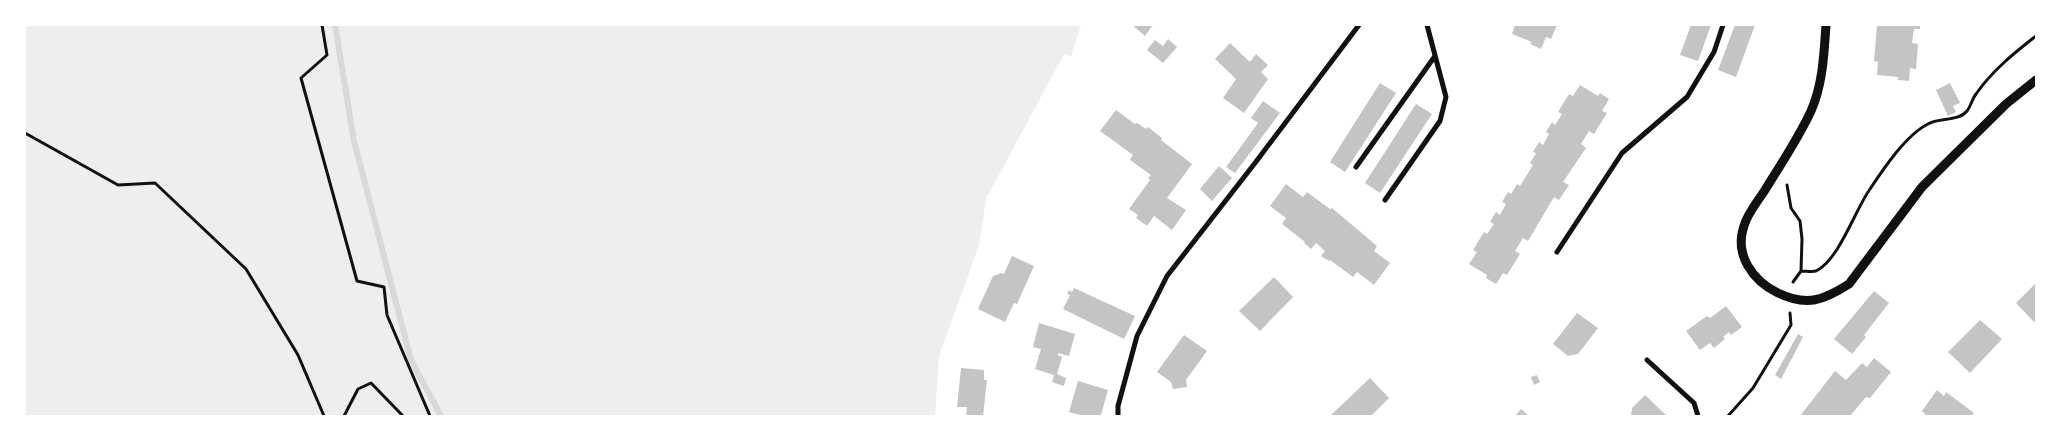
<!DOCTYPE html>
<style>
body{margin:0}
#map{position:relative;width:2061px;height:441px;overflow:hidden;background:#fff;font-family:Arial,sans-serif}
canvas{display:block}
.frame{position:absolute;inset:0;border:26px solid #fff;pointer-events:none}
</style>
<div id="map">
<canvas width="2061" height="441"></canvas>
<div class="frame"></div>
</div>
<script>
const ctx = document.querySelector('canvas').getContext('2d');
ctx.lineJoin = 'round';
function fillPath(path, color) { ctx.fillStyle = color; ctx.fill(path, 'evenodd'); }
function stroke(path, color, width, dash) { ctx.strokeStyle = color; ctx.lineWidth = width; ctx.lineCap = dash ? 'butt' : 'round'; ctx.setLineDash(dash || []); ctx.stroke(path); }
fillPath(new Path2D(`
 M25,25h1056l-10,31 -7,-2 -78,145 -7,46 -40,111 -4,60h-910z`), '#eee');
stroke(new Path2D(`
 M335,25l19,116 57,219 30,56`), '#d9d9d9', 6);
fillPath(new Path2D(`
 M1132,25h21l-8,11z
 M1515,25h42l-6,14 -5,-2 -5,12 -11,-5 2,-2 -20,-8z
 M1691,25h20l-13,36 -18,-6z
 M1735,25h20l-19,52 -18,-7z
 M1877,25h43v4h-6l-2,14 6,1 -2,25 -6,-1 -1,13 -11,-1v-3l-21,-2 1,-13 -4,-1z
 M1168,39l9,8 -14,16 -16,-13 8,-10 8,6z
 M1230,43l20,19 6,-8 12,11 -7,7 7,7 -24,34 -21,-15 13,-19 -21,-20z
 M1380,83l16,10 -51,79 -15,-10z
 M1950,83l10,20 -7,3 3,6 -8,4 -12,-26z
 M1580,85l18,11 2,-3 9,6 -7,12 5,2 -13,21 -5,-3 -8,13 5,4 -23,34 6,3 -10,15 -5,-3 -26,44 -5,-3 -8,13 5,3 -13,21 -4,-2 -7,11 -10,-6 1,-3 -18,-11 8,-12 -4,-2 11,-18 3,2 7,-10 -4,-2 6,-10 4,3 6,-11 -4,-2 6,-10 3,2 6,-10 3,2 13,-21 -3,-2 6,-10 -3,-1 6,-10 4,3 6,-11 -3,-2 6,-10 3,3 7,-11 -4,-2 11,-18 4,2z
 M1263,101l17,12 -45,60 -9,-6 32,-44 -7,-5z
 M1416,104l16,10 -52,79 -15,-10z
 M1116,110l19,14 2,-1 9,6 2,-2 14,11 -1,2 31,24 -25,34 19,12 -14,20 -18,-14 -7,10 -11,-8 2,-3 -9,-6 21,-29 -2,-2 3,-3 -21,-15 3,-5 -33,-24z
 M1219,166l13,12 -20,23 -12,-12z
 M1286,184l17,13 4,-5 23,17 2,-1 45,38 -3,5 16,12 -16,22 -17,-13 -4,5 -23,-17 -1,1 -8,-5 4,-5 -9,-8 -5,6 -7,-6 1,-1 -23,-18 4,-6 -16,-12z
 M1012,256l22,10 -17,38 -3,-1 -9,19 -27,-13 15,-33 8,-3 3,1z
 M1274,277l19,20 -33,34 -21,-20z
 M2036,283v37l-2,2 -18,-19z
 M1074,288l61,28 -11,23 -61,-30 7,-14 -3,-1 2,-4 3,2z
 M1874,291l15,12 -25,32 2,2 -14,17 -18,-15z
 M1726,306l16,21 -11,8 -2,-3 -6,5 2,2 -11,9 -4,-5 -10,7 -14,-19 21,-15 3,2z
 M1577,313l21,15 -20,26 -10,2 -15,-12z
 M1980,320l22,19 -32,34 -22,-21z
 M1039,323l36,11 -6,22 -11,-3v2l4,2 -5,17 9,4 -2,8 -12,-4 2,-7 -19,-6 6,-20 -8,-2z
 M1798,334l5,3 -22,42 -6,-4z
 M1184,335l23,16 -21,29 1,7 -14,2 -2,-7 -14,-10z
 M1874,358l17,14 -21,26 -4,-1 -16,19h-50l35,-45 11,9 16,-17 5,4z
 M961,368l23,2v10h3l-4,36h-17l1,-9h-10z
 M1537,375l3,7 -6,3 -3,-8z
 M1370,378l19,20 -18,18h-41z
 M1078,381l30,9 -7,25 -17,1 -15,-4z
 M1937,390l7,6 2,-4 28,21 -2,3h-45l-5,-5z
 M1645,395l22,21h-36l1,-8z
 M1521,409l8,7h-14z`), '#c4c4c4');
stroke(new Path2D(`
 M322,25l5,30 -26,23 56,203 27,6 3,28 43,101
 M25,133l93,52 37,-2 91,86 52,86 26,61
 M1787,185l4,23 9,13 2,18 -1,32c5,0 11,1 15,0 23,-11 39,-61 54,-82 14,-21 36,-54 58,-65 11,-7 30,-2 39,-13 4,-5 5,-12 9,-17 16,-23 38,-41 60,-58
 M1793,282l8,-11
 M344,416l14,-27 13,-6 32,33
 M1728,416l25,-28 38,-63 -1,-12`), '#111', 3);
stroke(new Path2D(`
 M1356,167l79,-111
 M1385,200l55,-79 6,-24 -19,-72
 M1557,252l65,-99 65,-56 27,-45 9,-27
 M1647,360l47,43 4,13
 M1118,416v-10l19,-70 30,-60 88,-113 104,-138`), '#111', 5);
stroke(new Path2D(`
 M1826,25c-2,28 -3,59 -15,86 -13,28 -30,53 -46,79 -7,11 -18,24 -21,36 -10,29 9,55 34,67 29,14 46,7 71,-9l73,-97 84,-83 30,-24`), '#111', 9);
</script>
